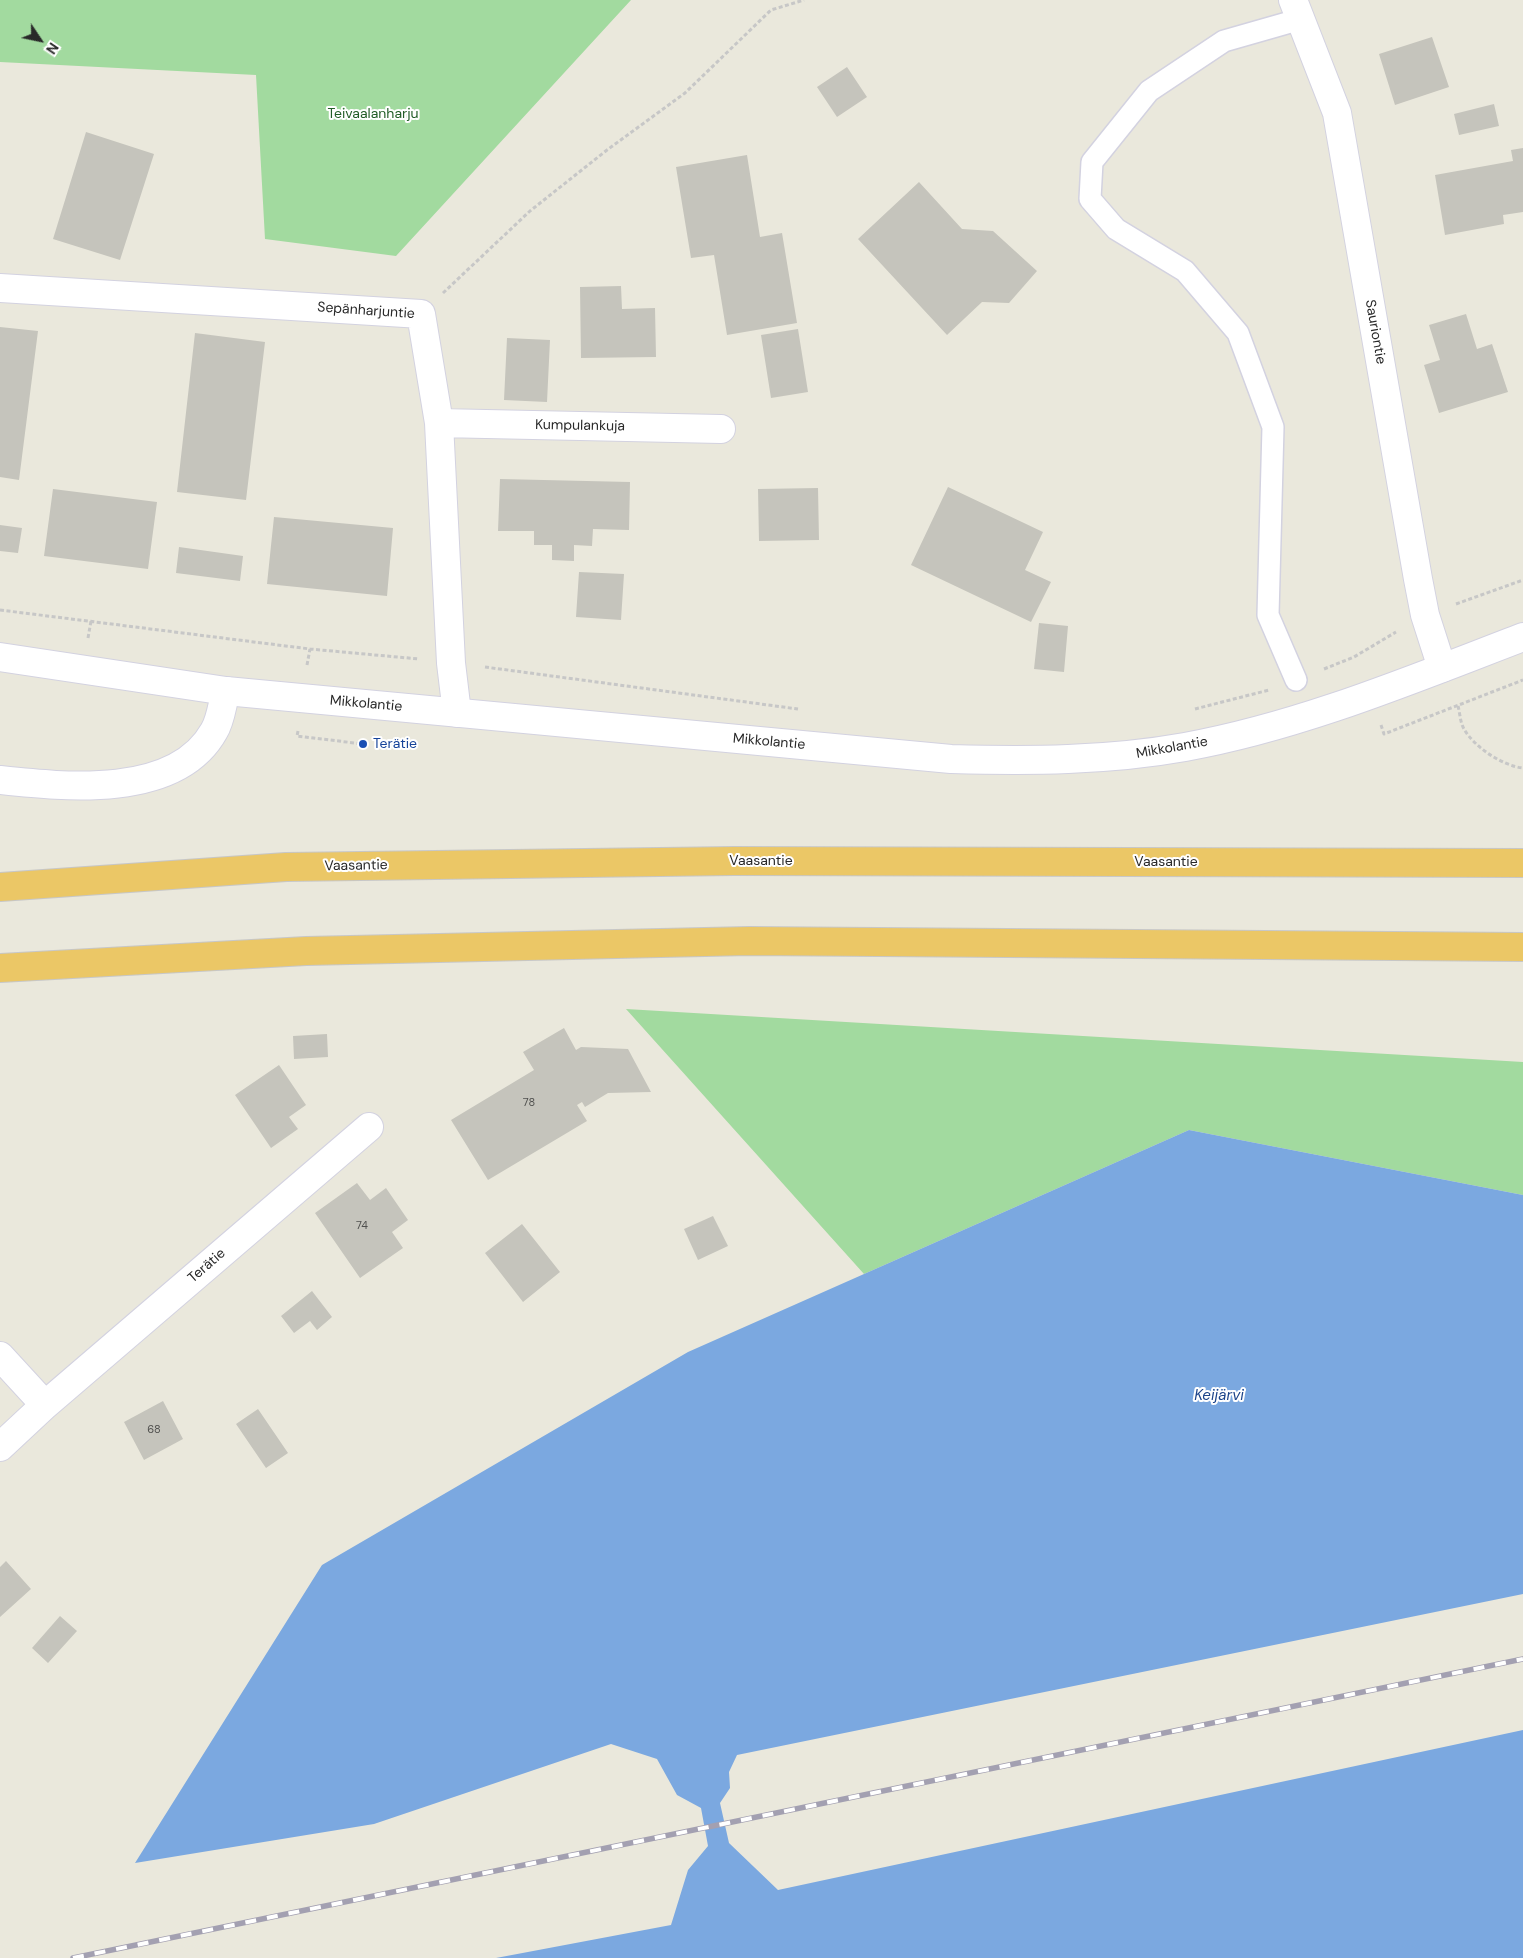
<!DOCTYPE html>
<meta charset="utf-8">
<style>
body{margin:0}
#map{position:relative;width:1523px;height:1958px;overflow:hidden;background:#eae8dc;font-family:"DM Sans",sans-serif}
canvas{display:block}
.north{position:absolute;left:15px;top:15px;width:50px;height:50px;-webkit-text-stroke:4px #fff;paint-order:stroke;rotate:124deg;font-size:14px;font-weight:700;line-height:20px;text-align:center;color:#292929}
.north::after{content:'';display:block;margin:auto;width:18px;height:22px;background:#292929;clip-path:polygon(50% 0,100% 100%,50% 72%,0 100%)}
</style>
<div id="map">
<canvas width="1523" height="1958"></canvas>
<div class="north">N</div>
</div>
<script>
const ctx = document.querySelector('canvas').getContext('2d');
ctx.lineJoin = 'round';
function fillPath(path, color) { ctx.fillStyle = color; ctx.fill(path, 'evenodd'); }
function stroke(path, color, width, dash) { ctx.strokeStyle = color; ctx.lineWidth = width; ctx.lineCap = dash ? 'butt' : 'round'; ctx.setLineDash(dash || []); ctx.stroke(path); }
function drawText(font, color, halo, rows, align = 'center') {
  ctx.font = font + ' "DM Sans",sans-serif'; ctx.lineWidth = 4; ctx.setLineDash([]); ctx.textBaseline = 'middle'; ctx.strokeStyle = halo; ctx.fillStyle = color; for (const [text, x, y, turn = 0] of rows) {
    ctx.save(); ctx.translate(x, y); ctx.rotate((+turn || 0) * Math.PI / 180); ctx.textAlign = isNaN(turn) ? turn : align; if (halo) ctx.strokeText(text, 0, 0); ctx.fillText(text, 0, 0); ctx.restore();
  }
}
fillPath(new Path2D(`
 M0,0h631l-235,256 -131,-17 -9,-164 -256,-13z
 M626,1009l897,53v133l-334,-65 -325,144z`), '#a2da9f');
fillPath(new Path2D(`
 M1189,1130l334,65v399l-786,161 -8,17 1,16 -10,15 9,40 49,47 745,-160v228h-1027l175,-33 17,-55 20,-24 -7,-38 -24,-13 -20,-36 -46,-15 -237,80 -239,39 187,-298 366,-213z`), '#7ba8e0');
fillPath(new Path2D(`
 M1432,37l17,50 -54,18 -16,-51z
 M847,67l20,30 -30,20 -20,-30z
 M1494,104l5,22 -40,9 -5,-21z
 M86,132l68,22 -34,106 -67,-21z
 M1523,148v64l-20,3 1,9 -59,11 -10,-60 78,-14 -2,-11z
 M747,155l13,82 22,-4 15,90 -70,12 -13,-80 -23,3 -15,-91z
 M919,182l43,47 31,2 44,40 -28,32 -27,-1 -35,33 -89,-96z
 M621,286l1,23 33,-1 1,49 -75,1 -1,-71z
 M1466,314l11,35 15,-5 16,48 -69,21 -15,-48 16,-5 -11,-35z
 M0,327l38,4 -19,149 -19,-3z
 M798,329l10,63 -37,6 -10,-63z
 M195,333l70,9 -19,158 -69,-8z
 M507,338l43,2 -3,62 -43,-2z
 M500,479l130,3 -1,48 -36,-1 -1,17 -18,-1v16l-22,-1v-15h-18v-14h-36z
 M948,487l95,45 -18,38 26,12 -20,40 -120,-57z
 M818,488l1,52 -60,1 -1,-52z
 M53,489l104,13 -9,67 -104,-13z
 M274,517l119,11 -6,68 -120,-12z
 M0,525l22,3 -4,25 -18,-2z
 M179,547l64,9 -3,25 -64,-8z
 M579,572l45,2 -3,46 -45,-3z
 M1039,623l29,3 -4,46 -30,-3z
 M564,1028l12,22 5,-3 47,2 23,43 -43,1 -23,14 -3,-5 -5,3 10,16 -99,59 -37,-60 83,-50 -11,-18z
 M327,1034l1,23 -34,2 -1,-23z
 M279,1065l27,40 -17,12 9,12 -27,19 -36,-53z
 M357,1183l13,17 16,-12 22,32 -16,12 11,16 -43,30 -45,-65z
 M713,1216l15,30 -30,14 -14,-31z
 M522,1224l38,48 -37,30 -38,-49z
 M312,1291l20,26 -15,13 -7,-9 -16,12 -13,-17z
 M163,1401l20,38 -39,21 -20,-38z
 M258,1409l30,44 -22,15 -30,-44z
 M6,1561l25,28 -31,28v-50z
 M60,1616l17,15 -29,32 -16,-15z`), '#c5c4bc');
const lane = new Path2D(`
 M1296,680l-28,-65 5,-188 -35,-94 -53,-62 -69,-42 -26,-30 2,-37 57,-71 75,-50 77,-22`);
const street = new Path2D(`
 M1293,0l44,113 81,466 7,36 17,53
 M0,288l421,26 18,109 12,240 6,50
 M439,423l282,6
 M0,780c65,7 176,19 214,-49 7,-11 8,-27 12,-40
 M0,1356l45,49 -45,42
 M45,1405l324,-278`);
const secondary = new Path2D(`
 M0,657l226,34 725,68c78,2 156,2 234,-12 116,-21 228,-68 338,-110`);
const highway = new Path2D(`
 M0,887l286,-20 448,-6 789,2
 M0,968l306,-17 443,-10 774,6`);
stroke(lane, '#d3d2e0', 24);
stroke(street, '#d3d2e0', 30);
stroke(secondary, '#d3d2e0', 30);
stroke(highway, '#c7c7c7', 30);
stroke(new Path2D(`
 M443,293l87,-82 77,-61 78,-57 86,-83 33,-10
 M1456,604l67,-24
 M0,610l310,39 109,10
 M88,638l3,-17
 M307,665l3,-16
 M485,667l313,42
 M1324,669l30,-12 42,-25
 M1458,706c2,7 2,16 6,23 10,18 39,37 59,39
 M1195,709l74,-19
 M1381,725l3,9 139,-54
 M298,731l-1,5 66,8`), '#c7c7c7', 3, [4, 2.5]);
stroke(lane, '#fff', 21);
stroke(street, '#fff', 28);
stroke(secondary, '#fff', 28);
stroke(highway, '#ebc766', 28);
const rail = new Path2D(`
 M73,1958l1450,-299`);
stroke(rail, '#a3a0b1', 5.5);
stroke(rail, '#fff', 4, [11]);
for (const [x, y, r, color] of [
 [363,744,5,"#1a4fb4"]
]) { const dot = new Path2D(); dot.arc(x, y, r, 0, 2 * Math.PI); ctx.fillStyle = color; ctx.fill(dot); stroke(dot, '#fff', 2); }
drawText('11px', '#50504e', null, [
 ["78",529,1103],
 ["74",362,1226],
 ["68",154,1430]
]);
drawText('14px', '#225d27', '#fff', [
 ["Teivaalanharju",373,114]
]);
drawText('14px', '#292929', '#fff', [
 ["Sepänharjuntie",366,311,4],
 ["Sauriontie",1375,332,80],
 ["Kumpulankuja",580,426,1],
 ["Mikkolantie",366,704,5],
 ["Mikkolantie",769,742,5],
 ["Mikkolantie",1172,748,-10],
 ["Vaasantie",761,861],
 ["Vaasantie",1166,862],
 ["Vaasantie",356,866,-1],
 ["Terätie",207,1266,-41]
]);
drawText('14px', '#164399', '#fff', [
 ["Terätie",373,744]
], 'left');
drawText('italic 15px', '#1c448a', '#fff', [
 ["Keijärvi",1219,1396]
]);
</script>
